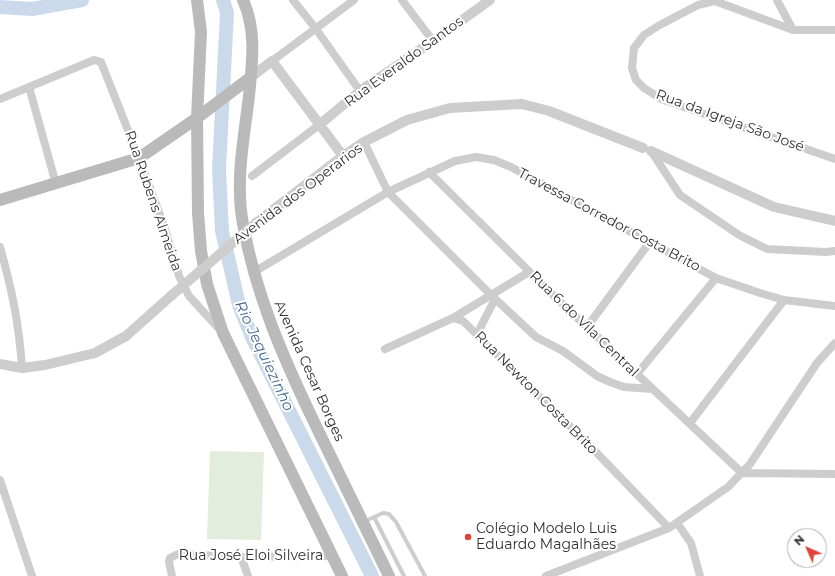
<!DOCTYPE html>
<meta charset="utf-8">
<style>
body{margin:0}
#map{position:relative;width:835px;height:576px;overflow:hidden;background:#fff;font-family:Montserrat,sans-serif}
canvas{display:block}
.north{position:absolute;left:787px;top:528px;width:40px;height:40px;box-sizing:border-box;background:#fff;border:1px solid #acacac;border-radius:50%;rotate:315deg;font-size:11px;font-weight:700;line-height:16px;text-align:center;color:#303030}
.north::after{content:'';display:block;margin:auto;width:14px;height:18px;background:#df4439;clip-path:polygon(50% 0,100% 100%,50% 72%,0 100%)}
</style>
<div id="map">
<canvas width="835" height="576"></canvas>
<div class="north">N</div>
</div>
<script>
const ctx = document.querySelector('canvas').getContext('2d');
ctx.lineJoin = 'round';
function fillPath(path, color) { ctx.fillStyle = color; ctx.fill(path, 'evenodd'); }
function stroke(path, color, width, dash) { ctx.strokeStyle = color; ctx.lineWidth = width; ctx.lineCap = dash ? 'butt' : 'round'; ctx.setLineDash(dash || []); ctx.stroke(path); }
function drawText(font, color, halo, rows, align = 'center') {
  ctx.font = font + ' Montserrat,sans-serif'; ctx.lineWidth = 4; ctx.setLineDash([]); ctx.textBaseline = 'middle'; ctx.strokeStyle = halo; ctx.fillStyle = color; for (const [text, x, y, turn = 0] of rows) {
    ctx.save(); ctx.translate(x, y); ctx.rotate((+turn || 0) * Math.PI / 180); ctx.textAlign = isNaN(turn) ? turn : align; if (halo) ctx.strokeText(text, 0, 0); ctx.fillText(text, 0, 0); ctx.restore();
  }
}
fillPath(new Path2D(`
 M210,451l54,1 -3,88 -54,-1z`), '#e4ecde');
stroke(new Path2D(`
 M223,0l4,13 -8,156 3,62 17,74 13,32 120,239
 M0,7l32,2 50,-9`), '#cbdaeb', 14);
stroke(new Path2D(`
 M374,517l30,59
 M363,522l20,-9 6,1 7,8 29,54`), '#cdcdcd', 4);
stroke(new Path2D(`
 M293,0l23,29 44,62
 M402,0l31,41
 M712,0l81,30h42
 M777,0l16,30
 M714,1l-16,4 -40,21 -14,9 -10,13 -2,20 4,12 8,8 17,11 174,60
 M272,61l82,-61
 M29,87l27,97
 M0,99l94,-39 7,2 38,96 25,68 15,50 10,20 32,35
 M364,142l24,50 104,104 44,41 27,14 34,25 13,6 14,5 28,2
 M651,151l29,44 59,40 28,14 59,3 9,-1
 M429,172l123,122 190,179 93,1
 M252,176l67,-51
 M0,247c12,43 19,76 22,121
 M254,272l134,-80 67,-31 21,-4 18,3 17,7 205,111 44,15 24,7 51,6
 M453,318l76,-46
 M587,327l62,-84
 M477,334l18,-35
 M385,349l68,-31 10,3 131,129 75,78
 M637,374l79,-96
 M690,423l94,-123
 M0,480l32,96
 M677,523l14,20 9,33
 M241,557l7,19
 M172,576l-3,-14 1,-4 8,-4 63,3 91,-1
 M546,576l123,-48 59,-41 22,-23 67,-101 18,-20`), '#cdcdcd', 8);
stroke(new Path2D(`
 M251,77l21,-16 71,95
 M319,125l41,-34 73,-50 57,-41
 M651,151l123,56 61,14
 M256,223l87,-67 21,-14 43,-22 43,-12 72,-4 27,7 94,37
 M0,364l22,4 23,-3 50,-12 31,-17 46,-41`), '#cdcdcd', 10);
stroke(new Path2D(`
 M197,0l4,32 -4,86 1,95 3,38 6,33 16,49 119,243
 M243,0c14,31 9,63 6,96 -5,42 -14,86 -6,128 13,72 40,133 71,198 25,52 50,103 75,154
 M0,200l139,-42 58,-40 54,-41`), '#bababa', 12);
stroke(new Path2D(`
 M172,295l84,-72`), '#cdcdcd', 10);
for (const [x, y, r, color] of [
 [468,537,4,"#df4439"]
]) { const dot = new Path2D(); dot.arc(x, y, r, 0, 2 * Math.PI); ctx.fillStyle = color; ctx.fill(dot); stroke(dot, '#fff', 1.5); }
drawText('14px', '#303030', '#fff', [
 ["Rua Everaldo Santos",404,62,-36],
 ["Rua da Igreja São José",730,121,20],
 ["Avenida dos Operarios",298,194,-37],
 ["Rua Rubens Almeida",153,201,71],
 ["Travessa Corredor Costa Brito",609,220,28],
 ["Rua 6 do Vila Central",584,324,44],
 ["Avenida Cesar Borges",309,371,66],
 ["Rua Newton Costa Brito",536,393,45],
 ["Rua José Eloi Silveira",251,556]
]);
drawText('14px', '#303030', '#fff', [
 ["Colégio Modelo Luis",476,529],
 ["Eduardo Magalhães",476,545]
], 'left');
drawText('italic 15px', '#40658f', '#fff', [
 ["Rio Jequiezinho",264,356,65]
]);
</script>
